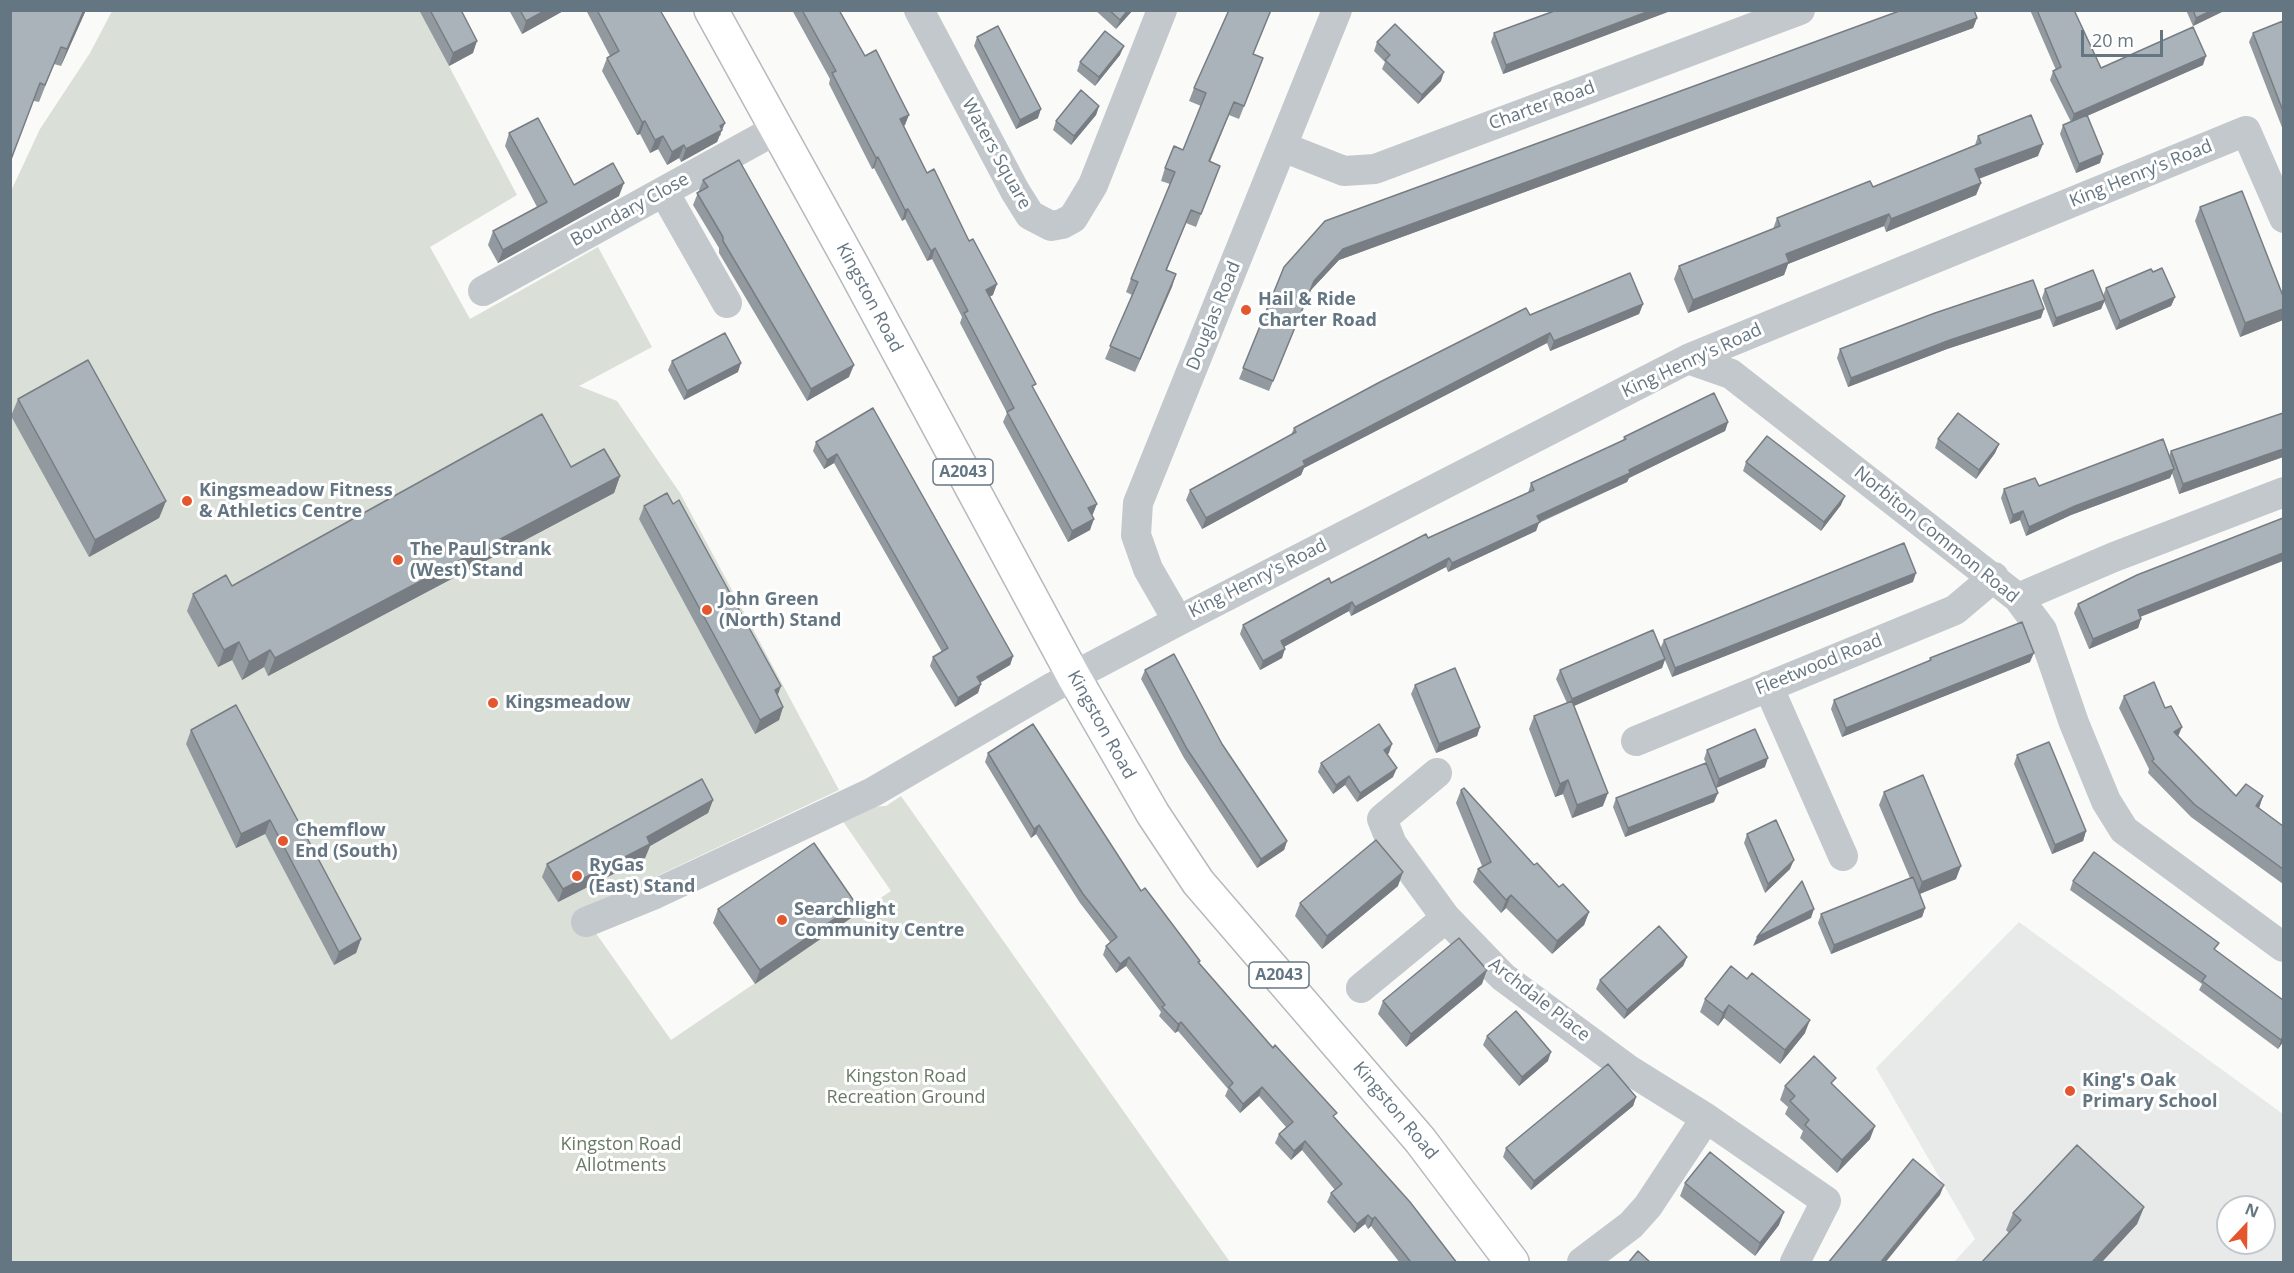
<!DOCTYPE html>
<style>
body{margin:0}
#map{position:relative;width:2294px;height:1273px;overflow:hidden;background:#fafaf8;font-family:"Open Sans",sans-serif}
canvas{display:block}
.frame{position:absolute;inset:0;border:12px solid #657683;pointer-events:none}
.north{position:absolute;left:2216px;top:1195px;width:60px;height:60px;box-sizing:border-box;background:#fff;border:2px solid #c1c8cd;border-radius:50%;rotate:22deg;font-size:16px;font-weight:700;line-height:24px;text-align:center;color:#657683}
.north::after{content:'';display:block;margin:auto;width:21px;height:27px;background:#e4572e;clip-path:polygon(50% 0,100% 100%,50% 72%,0 100%)}
.scale{position:absolute;left:2081px;top:30px;width:82px;height:27px;box-sizing:border-box;border:3px solid #657683;border-top:0;padding-left:8px;font-size:18px;line-height:21px;white-space:nowrap;color:#657683;-webkit-text-stroke:4px #fff;paint-order:stroke}
</style>
<div id="map">
<canvas width="2294" height="1273"></canvas>
<div class="frame"></div>
<div class="north">N</div>
<div class="scale">20 m</div>
</div>
<script>
const ctx = document.querySelector('canvas').getContext('2d');
ctx.lineJoin = 'round';
function fillPath(path, color) { ctx.fillStyle = color; ctx.fill(path, 'evenodd'); }
function stroke(path, color, width, dash) { ctx.strokeStyle = color; ctx.lineWidth = width; ctx.lineCap = dash ? 'butt' : 'round'; ctx.setLineDash(dash || []); ctx.stroke(path); }
function drawText(font, color, halo, rows, align = 'center') {
  ctx.font = font + ' "Open Sans",sans-serif'; ctx.lineWidth = 6; ctx.setLineDash([]); ctx.textBaseline = 'middle'; ctx.strokeStyle = halo; ctx.fillStyle = color; for (const [text, x, y, turn = 0] of rows) {
    ctx.save(); ctx.translate(x, y); ctx.rotate((+turn || 0) * Math.PI / 180); ctx.textAlign = isNaN(turn) ? turn : align; if (halo) ctx.strokeText(text, 0, 0); ctx.fillText(text, 0, 0); ctx.restore();
  }
}
fillPath(new Path2D(`
 M2019,922l264,192v148h-329l21,-23 -99,-171zM2228,1207h36v36h-36z`), '#e8e9e9');
fillPath(new Path2D(`
 M112,11h308l97,184 -87,52 40,72 128,-72 54,100 -73,39 38,15 63,92 159,297 -258,122 90,128 220,-149 -51,-74 25,-10 21,-1 15,-10 329,466h-1219v-1071l29,-62 50,-76z`), '#dadfd7');
const primary = new Path2D(`
 M711,10l142,257 221,410 79,137 45,68 222,258 92,122`);
stroke(primary, '#b5babe', 36);
stroke(new Path2D(`
 M919,10l96,181 15,24 21,11 11,-2 11,-6 20,-33 69,-175
 M1283,147l61,24 31,-2 425,-159
 M664,192l63,111
 M483,291l294,-162
 M1688,359l43,15 287,224 24,32 32,93 32,78 18,29 159,117
 M2018,598l96,-41 170,-65
 M1178,621l-30,-52 -12,-34 2,-32 199,-493
 M1768,686l75,170
 M1636,741l319,-131 39,-33
 M1437,773l-55,46 10,25 54,74 57,59 126,93 77,48 -58,88 -17,19 -49,37
 M586,922l69,-28 218,-102 180,-105 125,-66 510,-262 558,-228 38,87
 M1361,988l85,-70
 M1706,1118l120,83 -31,61`), '#c3c8cc', 30);
stroke(primary, '#fff', 33);
fillPath(new Path2D(`
 M10,10h76l-25,56 -7,-2 -15,38 -5,-1z
 M419,10h42l12,43 -24,13z
 M509,10h56l-43,24z
 M586,10h74l61,125 -2,1 -2,6 -36,20 -2,-4 -12,7 -9,-16 -8,4 -10,-19 -3,1 -35,-64 5,-13 3,-2z
 M792,10h47l66,115 -1,1 23,47 66,122 -3,1 103,218 -1,1 -2,15 -22,12 -65,-120 4,-9 -47,-90 2,-6 -30,-58 -5,2 -22,-42 -3,2 -28,-53 -2,1 -43,-85 1,-5z
 M1095,10h38l-17,19z
 M1229,10h42l-18,44 5,17 -19,48 -10,-4 -19,47 10,4 -24,61 -10,-4 -19,47 9,4 -41,98 -30,-13 27,-64 -6,-3 5,-13 39,-95 -9,-3 4,-13 18,-18 18,-44 -12,-5 5,-13z
 M1557,10h116l-170,64 -12,-32 3,-9z
 M2030,10h44l27,58 102,-3 -116,51 13,47 -24,10 -16,-39 3,-9 8,-3 -21,-42 3,-9 3,-1z
 M2186,10h40l-33,16z
 M1977,18l-4,10 -634,232 -29,31 -41,100 -30,-12 45,-112z
 M2283,21v109l-34,-88 4,-9z
 M977,37l61,81 -22,11 -42,-83z
 M1377,42l64,39 -23,23 -36,-35 3,-7 -11,-11z
 M1120,55l-25,31 -18,-15 3,-9z
 M1099,106l-3,9 -25,30 -18,-15 3,-9z
 M509,133l65,52 45,11 -121,67 -10,-18 5,-14 44,-24 -32,-61z
 M1978,136l60,20 -59,22 2,5 -5,12 -90,37 -2,-6 -96,38 -4,11 -96,38 -14,-34 5,-13 94,-37 4,-11 96,-31 102,-42z
 M703,180l146,197 -42,24 -88,-148v-5l-26,-43z
 M2200,207l83,113 -43,17 -45,-116z
 M2153,272l22,25 -4,9 -55,24 -12,-29 -3,8 -48,18 -11,-29 3,-9 58,7 3,-8z
 M1643,304l-4,10 -89,37 -3,-8 -243,125 -3,7 -99,54 -16,-29 4,-10 101,-55 3,-7 236,-113z
 M2041,318l-94,31 -99,38 -11,-29 3,-9z
 M672,361l66,11 -54,28 -16,-30z
 M18,399l148,102 -7,17 -70,39 -78,-141z
 M873,408l140,248 -3,9 -30,18 -2,10 -23,14 -25,-41 3,-9 9,-5 -108,-189 -10,6 -11,-18 3,-9z
 M2283,413v44l-104,37 -7,-21 -2,5 -99,37 -45,21 -6,-16 -10,4 -9,-26 3,-9 35,-3 130,-30 2,-5z
 M1728,422l-3,9 -96,47 -2,4 -88,41 -3,8 -88,41 -2,-5 -95,49 -2,-5 -65,36 -2,11 -22,12 -20,-36 3,-9 88,-42 197,-90 3,-10 92,-42 1,-4z
 M1938,439l61,5 -4,9 -19,26 -41,-31z
 M1746,462l95,43 -20,26 -78,-60z
 M571,467l49,9 -6,17 -346,183 -4,-9 -22,13 -10,-20 -14,7 -31,-56 6,-17 39,-8z
 M644,506l134,189 5,12 -4,13 -24,14 -116,-215z
 M1913,582l-241,95 -7,-17 -3,8 -88,38 29,100 -31,12 -9,-24 -8,3 -26,-68 5,-13 33,-13 -11,-24 4,-9 100,-21 4,-9z
 M2078,604l62,13 1,2 -3,9 -49,21 -15,-36z
 M1930,658l100,4 -188,75 -11,-28 3,-9 95,-39z
 M1145,670l77,74 65,97 -3,9 -27,18 -73,-110 -43,-79z
 M1415,685l65,42 -3,9 -41,17 -25,-59z
 M2124,696l54,41 58,59h27l-4,12 24,18v58l-92,-67 -43,-44 1,-4 -30,-61z
 M236,705l125,234 -5,14 -22,12 -69,-131 -29,14 -50,-104 5,-14z
 M1707,750l58,17 -49,21 -2,14 -89,35 -12,-30 3,-9 90,-35 -2,-4z
 M988,753l153,138 59,70 -1,2 136,155 122,145h-57l-29,-37 -3,3 -3,-5 -11,9 -27,-31 4,-9 4,-3 -33,-40 -11,10 -16,-17 4,-9 7,-7 -27,-31 -19,17 -15,-17 3,-7 -50,-58 -3,2 -16,-17 2,-4 -35,-46 -10,7 -13,-18 3,-9 4,-4 -30,-39 -44,-69 -5,4 -46,-76z
 M1389,753l-2,2 6,22 -36,25 -12,-17 -12,9 -15,-22 3,-9z
 M2017,755l69,76 -3,10 -31,13 -38,-90z
 M1461,790l73,75 55,47 -5,13 -32,29 -46,-46 -5,5 -28,-31 5,-13 4,-3 -26,-63z
 M1884,792l72,87 -36,15 5,14 -3,9 -91,37 -13,-31 3,-9 89,-36 -31,-73z
 M713,800l-5,13 -58,33 -5,12 -87,44 -16,-25 5,-13z
 M1747,834l43,35 -25,24 -21,-50z
 M2073,881l143,70 67,91 -5,7 -79,-59 3,-6 -132,-94z
 M1398,886l-76,63 -27,-33 5,-13z
 M718,909l133,9 -96,66 -42,-61z
 M1687,957l-4,9 -59,53 -28,-30 4,-9z
 M1731,966l74,67 -25,31 -56,-46 -6,8 -18,-14 5,-13z
 M1482,984l-76,63 -28,-33 5,-13z
 M1487,1036l61,25 -29,25 -36,-41z
 M1833,1085l37,54 -33,34 -37,-35 3,-7 -18,-17 3,-7 -8,-7 5,-14z
 M1636,1097l-3,9 -102,84 -28,-33 3,-9z
 M1685,1183l94,42 -24,31 -75,-60z
 M2144,1207l-7,17 -36,39h-120l28,-30 -3,-3 7,-17z`), '#929a9f');
fillPath(new Path2D(`
 M84,10h2l-25,56 6,-17z
 M546,10h19l-43,24 4,-13z
 M1128,10h5l-17,19 4,-9z
 M1652,10h21l-170,64 3,-9z
 M2213,10h13l-33,16 3,-8z
 M1977,18l-4,10 -634,232 -29,31 -41,100 45,-110 29,-32z
 M477,41l-4,12 -24,13 4,-13z
 M1124,46l-4,9 -25,31 4,-9z
 M2206,56l-3,9 -132,58 3,-9z
 M1444,72l-3,9 -23,23 4,-9z
 M1099,106l-3,9 -25,30 3,-9z
 M1041,109l-3,9 -22,11 4,-9z
 M909,115l-4,10 -9,5 4,-11z
 M645,121l-5,13 -3,1 5,-13z
 M725,123l-8,19 -36,20 5,-13z
 M663,136l-5,13 -8,4 5,-13z
 M2043,144l-5,12 -67,26 4,-13z
 M684,145l-5,13 -12,7 5,-13z
 M2103,154l-3,9 -24,10 3,-9z
 M878,157l-4,11 -2,1 4,-11z
 M624,183l-5,13 -121,67 5,-13z
 M1981,183l-5,12 -90,37 5,-13z
 M908,209l-3,10 -3,2 3,-11z
 M1889,214l-5,12 -96,38 -4,11 -96,38 5,-13 93,-46z
 M935,248l-3,11 -5,2 4,-10z
 M1176,274l-4,13 -37,85 5,-13z
 M997,284l-4,11 -10,5 3,-10z
 M2175,297l-4,9 -55,24 4,-9z
 M2105,300l-4,9 -48,18 3,-9z
 M1643,304l-4,10 -89,37 4,-10z
 M2044,309l-3,9 -94,31 -99,38 3,-9 99,-38z
 M2283,309v11l-43,17 5,-14z
 M1550,333l-3,10 -243,125 -3,7 -99,54 4,-11 97,-57z
 M741,363l-3,9 -54,28 3,-9z
 M854,365l-5,12 -42,24 4,-12z
 M1728,422l-3,9 -96,47 -2,4 -88,40 -3,9 -88,41 4,-9 85,-47 92,-46z
 M1999,444l-4,9 -19,26 3,-9z
 M2283,449v8l-104,37 4,-10z
 M837,454l-3,9 -10,6 3,-9z
 M2174,469l-4,9 -99,37 -45,21 3,-9 46,-21z
 M620,476l-6,17 -346,183 7,-18z
 M1845,496l-4,9 -20,26 3,-9z
 M166,501l-7,17 -70,39 6,-17z
 M1097,504l-4,10 -9,4 4,-10z
 M2023,511l-3,9 -10,4 3,-9z
 M1094,519l-4,11 -22,12 4,-11z
 M2283,553v8l-148,58 3,-9z
 M1449,558l-3,9 -95,49 4,-9z
 M1916,573l-3,9 -241,95 3,-9z
 M1352,602l-3,9 -71,39 3,-9z
 M2141,619l-3,9 -49,21 4,-10z
 M239,642l-7,18 -14,7 6,-17z
 M1285,649l-3,9 -22,12 3,-9z
 M270,650l-6,17 -22,13 7,-18z
 M2034,653l-4,9 -188,75 4,-9z
 M1013,656l-3,9 -36,21 3,-9z
 M1665,659l-3,9 -93,40 3,-9z
 M981,684l-3,9 -23,14 3,-9z
 M781,686l-5,14 -1,-10z
 M783,707l-4,13 -24,14 5,-14z
 M1480,727l-3,9 -41,17 3,-9z
 M2182,727l-5,12 -3,-7z
 M1392,744l-3,9 -8,6 3,-9z
 M1768,758l-3,9 -49,21 3,-9z
 M1397,768l-4,9 -36,25 3,-9z
 M1349,776l-4,9 -12,9 3,-9z
 M1568,780l-5,14 -8,3 5,-13z
 M1608,793l-5,13 -31,12 5,-13z
 M1718,793l-4,9 -89,35 3,-9z
 M2263,796l-4,12 -3,-2z
 M713,800l-5,13 -58,33 -5,12 -87,44 5,-13 84,-52z
 M270,820l-5,14 -29,14 5,-14z
 M1039,825l-3,9 -5,4 3,-9z
 M2086,831l-3,10 -31,13 3,-9z
 M1287,841l-3,9 -27,18 4,-9z
 M1794,860l-4,9 -25,24 3,-9z
 M1961,866l-5,13 -39,16 5,-13z
 M1403,872l-5,14 -76,63 5,-13z
 M1511,895l-5,13 -5,5 5,-13z
 M856,904l-5,14 -96,66 5,-14z
 M1925,908l-3,9 -91,37 3,-9z
 M1814,909l-3,9 -58,28 4,-9z
 M1589,912l-5,13 -32,29 5,-13z
 M361,939l-5,14 -22,12 5,-13z
 M1129,957l-3,9 -10,7 4,-9z
 M1687,957l-4,9 -59,53 3,-9z
 M1487,970l-5,14 -76,63 5,-13z
 M1729,1005l-5,13 -6,8 5,-13z
 M1810,1020l-5,13 -25,31 5,-14z
 M1181,1022l-3,9 -3,2 3,-9z
 M2283,1037v5l-5,7 3,-9z
 M1551,1052l-3,9 -29,25 3,-9z
 M1262,1087l-3,9 -19,17 3,-9z
 M1636,1097l-3,9 -102,84 3,-9z
 M1875,1126l-5,13 -33,34 5,-13z
 M1305,1141l-3,9 -11,10 3,-9z
 M1944,1185l-4,10 -55,68h-5z
 M2144,1207l-7,17 -36,39h-10z
 M1784,1212l-5,13 -24,31 5,-13z
 M1368,1215l-3,9 -11,9 3,-9z
 M1375,1217l-4,9 -3,3 4,-10z`), '#777d82');
const building = new Path2D(`
 M10,10h74l-17,39 -6,-2 -16,38 -5,-2 -30,79z
 M430,10h31l16,31 -24,12z
 M520,10h26l-20,11z
 M597,10h63l65,113 -5,3 2,4 -36,19 -2,-4 -12,7 -9,-16 -8,4 -10,-19 -3,1 -35,-64 12,-7z
 M802,10h37l26,46 11,-6 33,65 -9,4 27,54 7,-4 35,72 4,-2 24,45 -11,6 50,94 -4,2 65,118 -9,4 6,11 -22,12 -65,-119 7,-4 -50,-95 4,-2 -33,-63 -4,3 -23,-42 -3,1 -27,-53 -2,1 -44,-85 4,-2z
 M1109,10h19l-8,10z
 M1229,10h42l-18,44 10,4 -19,48 -10,-4 -25,59 11,5 -19,48 -10,-4 -25,60 10,4 -36,85 -30,-13 28,-64 -7,-3 44,-107 -10,-4 9,-22 9,4 23,-57 -12,-5z
 M1557,10h95l-146,55 -12,-32z
 M1902,10h72l3,8 -634,231 -29,32 -41,100 -30,-13 41,-101 41,-46z
 M2037,10h37l27,58 92,-41 13,29 -132,58 -21,-43 8,-4z
 M2193,10h20l-17,8z
 M2283,21v90l-30,-78z
 M1395,24l49,48 -22,23 -37,-35 5,-5 -13,-13z
 M998,26l43,83 -21,11 -43,-83z
 M1105,31l19,15 -25,31 -19,-15z
 M1081,90l18,16 -25,30 -18,-15z
 M2031,115l12,29 -68,25 6,14 -90,36 -2,-5 -103,40 3,8 -96,38 -14,-34 101,-40 -3,-8 93,-37 3,6 108,-44 -3,-7z
 M2087,115l16,39 -24,10 -16,-39z
 M538,118l36,67 39,-22 11,20 -121,67 -10,-19 54,-29 -38,-69z
 M739,160l115,205 -43,24 -88,-148v-4l-26,-44 11,-6 -5,-7z
 M2242,191l41,105v13l-38,14 -45,-116z
 M2162,268l13,29 -55,24 -14,-33 45,-19 2,3z
 M2093,270l12,30 -49,18 -11,-29z
 M1630,273l13,31 -89,37 -4,-8 -247,128 2,4 -99,53 -16,-28 106,-58 -2,-4 86,-46 146,-74 4,7z
 M2033,280l11,29 -94,31 -99,38 -11,-29 95,-36z
 M725,333l16,30 -54,28 -15,-30z
 M88,360l78,141 -71,39 -77,-141z
 M1714,393l14,29 -99,48 1,3 -93,43 3,6 -88,41 -3,-5 -94,49 -3,-5 -71,39 4,8 -22,12 -20,-36 86,-47 2,5 95,-49 2,4 106,-48 -3,-7 95,-44 -2,-2z
 M873,408l140,248 -36,21 4,7 -23,14 -25,-41 15,-9 -111,-194 -10,6 -11,-18z
 M1958,413l41,31 -20,26 -41,-31z
 M2283,413v36l-100,35 -12,-33z
 M542,414l29,53 33,-18 16,27 -345,182 -5,-8 -21,12 -10,-20 -15,8 -31,-56 33,-19 6,11z
 M1767,436l78,60 -21,26 -78,-60z
 M2163,439l11,30 -99,37 -46,21 -6,-16 -10,4 -9,-26 31,-11 4,8z
 M667,493l6,11 6,-4 102,186 -6,4 8,17 -23,13 -116,-214z
 M2283,518v35l-145,57 3,9 -48,20 -15,-35 59,-29z
 M1904,543l12,30 -241,95 -11,-28z
 M2022,622l12,31 -188,75 -12,-28 97,-40 -1,-2z
 M1653,630l12,29 -93,40 -12,-29z
 M1174,654l48,90 65,97 -26,18 -74,-110 -42,-79z
 M1455,668l25,59 -41,17 -24,-59z
 M2154,682l11,26 6,-2 11,21 -8,5 62,64 10,-12 17,12 -7,10 27,20v43l-88,-64 -43,-44 2,-2 -30,-63z
 M1572,701l36,92 -31,12 -9,-25 -8,4 -26,-68z
 M236,705l125,234 -22,13 -69,-132 -29,14 -50,-104z
 M1033,724l108,167 4,-3 55,73 -2,1 75,86 2,-3 62,68 -4,3 77,86 47,61h-49l2,-2 -35,-44 -3,2 -4,-4 -11,9 -26,-31 11,-9 -37,-43 -11,10 -15,-17 14,-12 -31,-35 -19,17 -14,-17 4,-4 -52,-61 -3,2 -16,-17 3,-2 -36,-48 -9,7 -14,-18 11,-9 -34,-43 -44,-69 -5,4 -46,-76z
 M1379,724l13,20 -8,6 13,18 -37,25 -11,-17 -13,9 -15,-22z
 M1755,729l13,29 -49,21 -12,-29z
 M2049,742l37,89 -31,14 -38,-90z
 M1706,763l12,30 -90,35 -12,-30z
 M1923,775l38,91 -39,16 -38,-90z
 M702,779l11,21 -66,37 3,7 -87,45 -16,-25z
 M1464,788l70,77 3,-2 22,24 4,-3 26,28 -32,29 -46,-46 -5,5 -28,-31 13,-7 -30,-72z
 M1776,820l18,40 -26,24 -21,-50z
 M1376,840l27,32 -76,64 -27,-33z
 M814,843l42,61 -96,66 -42,-61z
 M2094,852l125,91 -5,6 69,51v37l-2,3 -79,-59 4,-5 -133,-95z
 M1913,877l12,31 -91,37 -13,-31z
 M1802,881l12,28 -57,28z
 M1659,926l28,31 -60,53 -27,-30z
 M1459,938l28,32 -76,64 -28,-33z
 M1731,966l16,13 5,-6 58,47 -25,30 -56,-45 -6,8 -18,-14z
 M1516,1011l35,41 -29,25 -35,-41z
 M1814,1056l22,22 -5,5 44,43 -33,34 -37,-35 4,-5 -19,-19 5,-5 -10,-10z
 M1608,1064l28,33 -102,84 -28,-33z
 M2077,1145l67,62 -53,56h-110l40,-43 -8,-7z
 M1710,1152l74,60 -24,31 -75,-60z
 M1913,1159l31,26 -64,78h-52z
 M1638,1251l13,12h-23z`);
fillPath(building, '#aab3b9');
stroke(building, '#777d82', 1.5);
for (const [x, y, r, color] of [
 [1246,310,6,"#e4572e"],
 [187,501,6,"#e4572e"],
 [398,560,6,"#e4572e"],
 [707,610,6,"#e4572e"],
 [493,703,6,"#e4572e"],
 [283,841,6,"#e4572e"],
 [577,876,6,"#e4572e"],
 [782,920,6,"#e4572e"],
 [2070,1091,6,"#e4572e"]
]) { const dot = new Path2D(); dot.arc(x, y, r, 0, 2 * Math.PI); ctx.fillStyle = color; ctx.fill(dot); stroke(dot, '#fff', 2); }
for (const [x, y, w] of [
 [963,472,60],
 [1279,975,60]
]) { const box = new Path2D(); box.roundRect(x - w / 2, y - 13, w, 26, 4.5); ctx.fillStyle = '#fff'; ctx.fill(box); stroke(box, '#657683', 1.5); }
drawText('bold 16px', '#657683', null, [
 ["A2043",963,472],
 ["A2043",1279,975]
]);
drawText('18px', '#657683', '#fff', [
 ["Charter Road",1542,106,-20],
 ["Waters Square",996,154,61],
 ["King Henry's Road",2141,174,-22],
 ["Boundary Close",630,210,-29],
 ["Kingston Road",869,298,62],
 ["Douglas Road",1214,316,-68],
 ["King Henry's Road",1692,361,-25],
 ["Norbiton Common Road",1936,535,39],
 ["King Henry's Road",1258,579,-27],
 ["Fleetwood Road",1819,665,-22],
 ["Kingston Road",1101,725,61],
 ["Archdale Place",1539,1000,38],
 ["Kingston Road",1395,1111,50]
]);
drawText('bold 18px', '#657683', '#fff', [
 ["Hail & Ride",1258,300],
 ["Charter Road",1258,321],
 ["Kingsmeadow Fitness",199,491],
 ["& Athletics Centre",199,512],
 ["The Paul Strank",410,550],
 ["(West) Stand",410,571],
 ["John Green",719,600],
 ["(North) Stand",719,621],
 ["Kingsmeadow",505,703],
 ["Chemflow",295,831],
 ["End (South)",295,852],
 ["RyGas",589,866],
 ["(East) Stand",589,887],
 ["Searchlight",794,910],
 ["Community Centre",794,931],
 ["King's Oak",2082,1081],
 ["Primary School",2082,1102]
], 'left');
drawText('18px', '#687a64', '#fff', [
 ["Kingston Road",906,1077],
 ["Recreation Ground",906,1098],
 ["Kingston Road",621,1145],
 ["Allotments",621,1166]
]);
</script>
